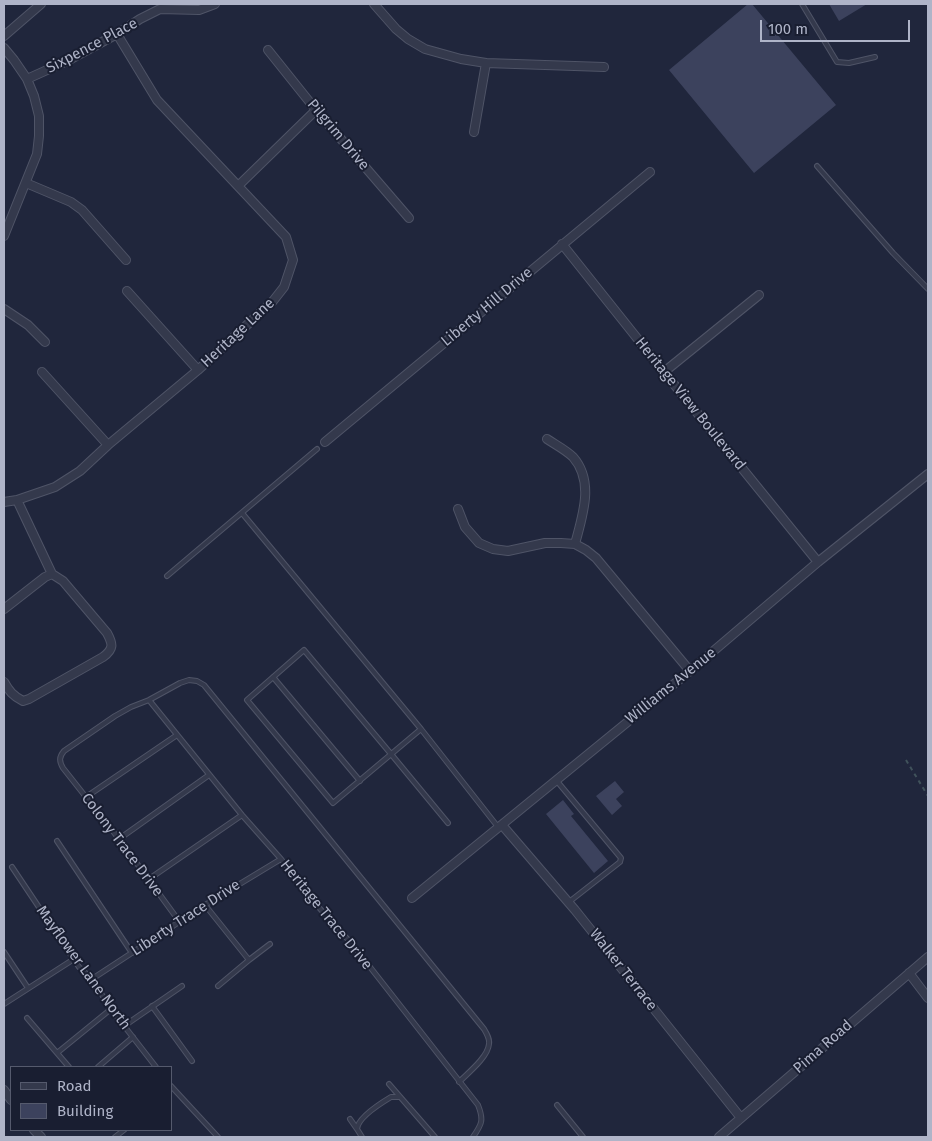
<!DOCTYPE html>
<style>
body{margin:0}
#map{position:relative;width:932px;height:1141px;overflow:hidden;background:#20263c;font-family:"Fira Sans",sans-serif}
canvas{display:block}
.frame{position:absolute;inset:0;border:5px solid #afb4c8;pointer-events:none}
.legend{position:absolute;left:10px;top:1066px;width:162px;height:65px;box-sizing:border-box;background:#191e31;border:1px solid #555a6d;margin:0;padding:6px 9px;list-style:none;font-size:15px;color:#afb4c8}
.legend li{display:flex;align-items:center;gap:10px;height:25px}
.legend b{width:25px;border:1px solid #555a6d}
.scale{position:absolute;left:760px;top:20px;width:150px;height:22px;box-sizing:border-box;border:2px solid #afb4c8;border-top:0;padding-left:6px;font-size:15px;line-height:18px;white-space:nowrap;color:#afb4c8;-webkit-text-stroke:4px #191e31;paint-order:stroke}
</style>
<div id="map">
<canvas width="932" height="1141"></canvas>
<div class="frame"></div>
<ul class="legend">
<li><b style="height:6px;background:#34394c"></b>Road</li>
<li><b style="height:14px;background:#3c425d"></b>Building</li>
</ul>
<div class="scale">100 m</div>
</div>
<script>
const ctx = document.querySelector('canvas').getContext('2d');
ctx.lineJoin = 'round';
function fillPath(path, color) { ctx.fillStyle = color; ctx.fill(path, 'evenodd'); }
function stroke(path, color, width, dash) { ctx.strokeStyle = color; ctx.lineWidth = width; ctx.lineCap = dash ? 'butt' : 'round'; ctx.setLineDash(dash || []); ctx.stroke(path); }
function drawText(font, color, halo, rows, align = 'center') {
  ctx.font = font + ' "Fira Sans",sans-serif'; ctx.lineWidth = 4; ctx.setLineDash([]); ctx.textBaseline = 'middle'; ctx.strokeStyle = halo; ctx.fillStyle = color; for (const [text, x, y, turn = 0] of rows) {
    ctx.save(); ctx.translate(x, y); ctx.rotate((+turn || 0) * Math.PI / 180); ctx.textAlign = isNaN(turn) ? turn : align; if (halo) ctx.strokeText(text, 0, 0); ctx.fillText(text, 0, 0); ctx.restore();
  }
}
fillPath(new Path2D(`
 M748,4h4l84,101 -82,68 -85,-103z
 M829,4h38l-28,17z
 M615,781l9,11 -8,7 6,7 -10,9 -16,-19z
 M563,800l11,14 -3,2 37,45 -14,12 -48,-59z`), '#3c425d');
const service = new Path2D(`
 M802,4l35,58 12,1 26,-6
 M817,166l76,87 35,36
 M242,513l179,216 77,98
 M167,576l150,-127
 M273,677l87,104
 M149,700l93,115 39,44 32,42 39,43 126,161c6,15 4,19 -5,32
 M421,729l-88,74 -86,-103 57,-50 87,104 57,69
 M556,780l65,78 -1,4 -51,40
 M86,797l91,-62
 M119,839l90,-64
 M57,841l75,112
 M12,867l67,100 13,12 19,30 45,58
 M149,879l93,-64
 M205,905l44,55 -31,26
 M179,921l-60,-82 -56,-71c-4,-7 -4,-11 1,-17l51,-35 16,-9 18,-7 31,-17 9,-3 8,1 7,4 280,344c3,5 6,10 5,15 -1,13 -21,29 -30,38
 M4,952l24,36
 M249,960l21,-16
 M92,979l113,-74 76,-46
 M4,1004l70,-45
 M152,1006l40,55
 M27,1018l42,49
 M124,1026l58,-40
 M57,1053l54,-44
 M98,1067l35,-30
 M389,1084l46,53
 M171,1086l47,51
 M557,1105l26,32
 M350,1119l7,10
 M115,1137l9,-7
 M362,1137l-5,-8c1,-12 24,-26 34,-32h9`);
const minor = new Path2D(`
 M374,4l22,25 12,10 17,10 36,10 25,4 118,4
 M4,36l37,-32
 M4,48l10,12 13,19 7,17 5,20v20l-2,18 -33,82
 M268,50l48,60 93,108
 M27,79l40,-18 50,-27 23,-15 20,-10 39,1 16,-6
 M474,132l12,-69
 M26,183l45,19 11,8 44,50
 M238,186l78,-76
 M562,244l102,128 154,190
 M127,291l71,79
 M4,309l24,16 17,17
 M42,372l66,73
 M664,372l95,-77
 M547,439c9,6 19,11 26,18 22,25 9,60 2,87
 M325,442l325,-270
 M4,502l13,-2 38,-13 25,-16 28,-26 90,-75 75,-69 11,-14 9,-27 -7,-23 -129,-137 -40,-66
 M458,509l7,18 14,16 14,6 15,2 37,-8h16l14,1 11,6 10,8 94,113
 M4,609l41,-32 7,-3
 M4,682c5,9 9,14 19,19l6,-2 74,-42c11,-8 10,-13 4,-24l-44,-52 -11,-7 -35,-74
 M502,825l73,85 166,208
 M412,898l278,-227 128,-109 110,-88
 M909,973l19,25
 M4,1090l7,10
 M34,1130l7,7
 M719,1137l209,-180`);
stroke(service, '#4f5467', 6);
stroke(minor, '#4f5467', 10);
stroke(new Path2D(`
 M906,760l22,36`), '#40525b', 2, [4, 4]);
stroke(service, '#34394c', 4);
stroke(minor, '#34394c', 8);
drawText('15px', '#afb4c8', '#191e31', [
 ["Sixpence Place",92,46,-28],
 ["Pilgrim Drive",338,135,50],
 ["Liberty Hill Drive",487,307,-40],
 ["Heritage Lane",238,333,-43],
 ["Heritage View Boulevard",690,404,51],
 ["Williams Avenue",671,686,-39],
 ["Colony Trace Drive",122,845,53],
 ["Heritage Trace Drive",326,915,51],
 ["Liberty Trace Drive",186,918,-33],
 ["Mayflower Lane North",83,968,54],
 ["Walker Terrace",623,970,52],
 ["Pima Road",823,1047,-41]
]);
</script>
